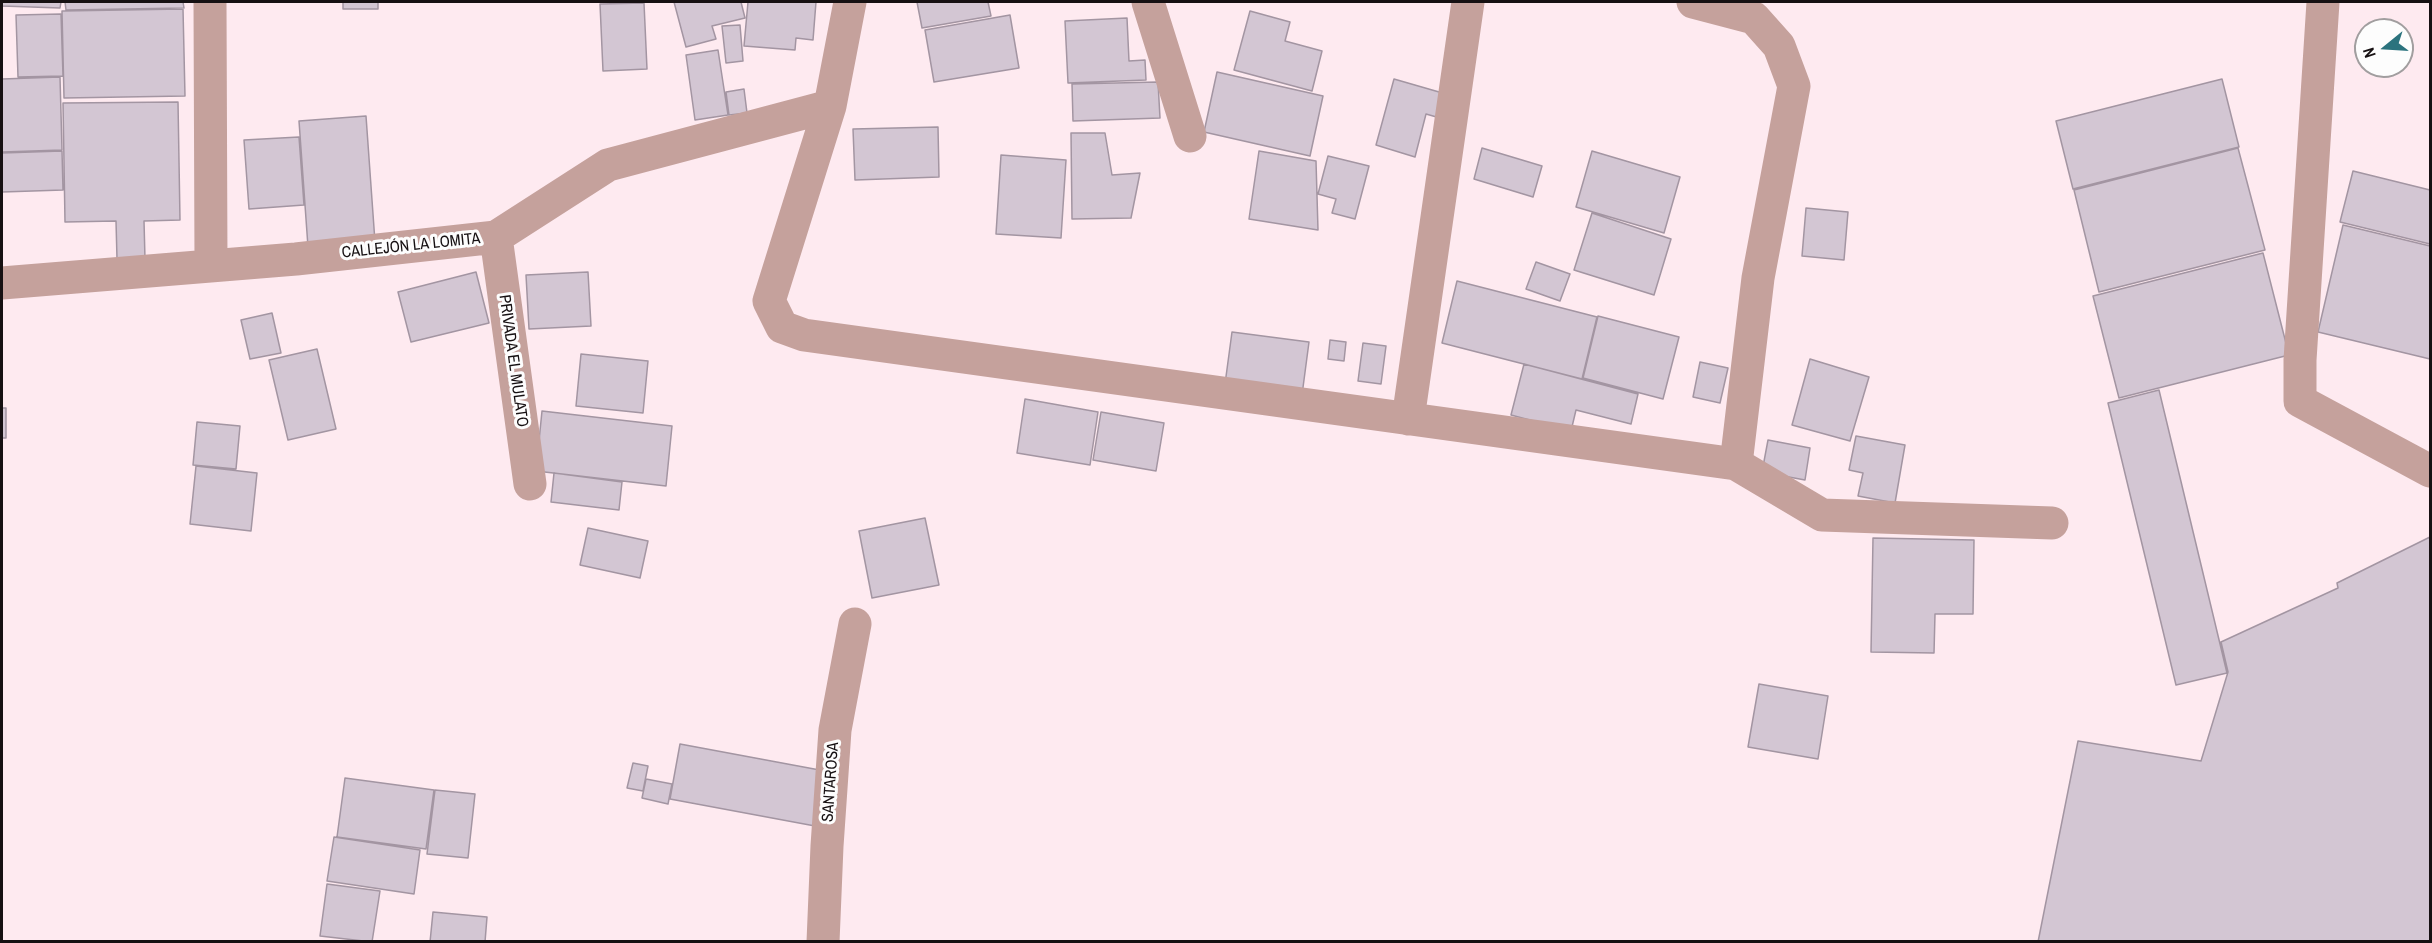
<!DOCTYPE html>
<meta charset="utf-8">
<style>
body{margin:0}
#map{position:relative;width:2432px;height:943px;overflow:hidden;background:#feeaf0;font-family:"Archivo Narrow",sans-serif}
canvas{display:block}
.frame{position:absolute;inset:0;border:3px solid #161012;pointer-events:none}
.north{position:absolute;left:2354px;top:18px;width:60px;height:60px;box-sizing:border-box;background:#fdfdfd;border:2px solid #a19e9f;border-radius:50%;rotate:252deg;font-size:16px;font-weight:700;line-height:24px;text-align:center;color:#161012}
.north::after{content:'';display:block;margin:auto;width:21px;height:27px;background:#2b737e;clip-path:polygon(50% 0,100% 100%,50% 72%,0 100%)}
</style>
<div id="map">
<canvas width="2432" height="943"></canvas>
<div class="frame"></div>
<div class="north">N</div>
</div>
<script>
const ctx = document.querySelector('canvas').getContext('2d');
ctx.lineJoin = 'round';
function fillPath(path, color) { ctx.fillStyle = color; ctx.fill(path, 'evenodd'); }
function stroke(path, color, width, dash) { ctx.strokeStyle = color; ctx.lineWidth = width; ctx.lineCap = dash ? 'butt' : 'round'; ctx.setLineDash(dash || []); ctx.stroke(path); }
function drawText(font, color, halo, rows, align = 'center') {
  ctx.font = font + ' "Archivo Narrow",sans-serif'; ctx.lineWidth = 6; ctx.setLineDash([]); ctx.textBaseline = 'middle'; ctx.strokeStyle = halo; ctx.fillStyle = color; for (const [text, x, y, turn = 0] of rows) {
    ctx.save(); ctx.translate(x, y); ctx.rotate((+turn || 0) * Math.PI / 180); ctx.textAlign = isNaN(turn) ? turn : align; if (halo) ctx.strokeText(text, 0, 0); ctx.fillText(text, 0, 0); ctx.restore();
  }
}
const building = new Path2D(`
 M2,2h59l-1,6 -58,-2z
 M65,2h118l1,6 -118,2z
 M343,2h35v7h-35z
 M674,2h67l4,16 -33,8 4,13 -30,8z
 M748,2h68l-3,38 -17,-2 -1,12 -51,-4z
 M917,2h71l3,14 -69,12z
 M644,3l3,66 -44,2 -3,-67z
 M183,9l2,87 -121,2 -2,-87z
 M1250,11l40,11 -5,19 37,10 -10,40 -78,-21z
 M61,14l2,62 -45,1 -2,-62z
 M1010,15l9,53 -85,14 -9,-52z
 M1127,18l2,43 16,-1 1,20 -78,3 -3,-62z
 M740,25l3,36 -17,2 -4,-37z
 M718,50l10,65 -33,5 -9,-65z
 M1217,72l106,24 -13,60 -106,-24z
 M60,77l2,73 -60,2v-73z
 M1394,79l52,15 -6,24 -14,-4 -11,43 -39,-12z
 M2222,79l17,68 -166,42 -17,-68z
 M1158,82l2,36 -87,3 -1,-37z
 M744,89l3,24 -18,2 -3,-23z
 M178,102l2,118 -36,1 1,38h-28l-1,-38 -51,1 -2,-119z
 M366,116l9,126 -67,5 -9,-126z
 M938,127l1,50 -84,3 -2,-51z
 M1071,133h34l7,42 28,-2 -9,45 -59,1z
 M299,137l5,68 -55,4 -5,-69z
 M1482,148l60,18 -9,31 -59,-18z
 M2238,148l27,102 -166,42 -25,-102z
 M62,151l1,39 -61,2v-39z
 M1259,151l57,10 2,69 -69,-11z
 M1592,151l88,26 -16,56 -88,-26z
 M1001,155l65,5 -5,78 -65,-4z
 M1328,156l41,10 -14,53 -23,-6 4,-14 -18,-5z
 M2353,171l77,19v54l-90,-22z
 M1806,208l42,4 -4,48 -42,-4z
 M1592,213l79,26 -17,56 -80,-25z
 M2343,225l87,21v113l-112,-27z
 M2263,253l26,102 -170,43 -26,-102z
 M1536,262l34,12 -10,27 -34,-12z
 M476,272l13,51 -78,19 -13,-50z
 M588,272l3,54 -62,3 -3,-54z
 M1457,281l140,36 -15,62 -140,-36z
 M272,313l9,40 -31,6 -9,-39z
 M1598,316l81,21 -16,62 -80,-21z
 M1232,332l77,10 -7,53 -77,-11z
 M1330,340l16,2 -2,19 -16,-2z
 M1363,343l23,3 -5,38 -23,-3z
 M317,349l19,80 -48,11 -19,-80z
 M581,354l67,7 -5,52 -67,-7z
 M1810,359l59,18 -19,64 -58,-16z
 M1700,362l28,6 -8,35 -27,-6z
 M1524,364l114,30 -7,30 -55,-14 -5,21 -60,-16z
 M2159,390l68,283 -51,12 -68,-282z
 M1025,399l73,13 -8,53 -73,-12z
 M2,408h4v30h-4z
 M542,411l130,15 -6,60 -130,-15z
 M1101,412l63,11 -8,48 -63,-11z
 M197,422l43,4 -4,43 -43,-4z
 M1856,436l49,9 -10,58 -37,-7 5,-23 -14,-3z
 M1768,440l42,8 -5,32 -43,-8z
 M196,466l61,7 -6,58 -61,-7z
 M554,473l68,9 -3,28 -68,-8z
 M925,518l14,67 -67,13 -13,-67z
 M588,528l60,13 -8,37 -60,-13z
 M2430,537v405h-392l40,-201 123,20 27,-89 -7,-30 117,-54 -1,-5z
 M1873,538l101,2 -1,74h-38l-1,39 -63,-1z
 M1759,684l69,12 -10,63 -70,-12z
 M680,744l145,27 -10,55 -145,-27z
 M633,763l15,3 -5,25 -16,-3z
 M345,778l89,12 -8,59 -89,-12z
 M646,779l26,5 -4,20 -26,-6z
 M435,790l40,4 -7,64 -41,-4z
 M334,837l86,13 -6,44 -87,-13z
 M327,884l53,7 -8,51 -52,-6z
 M433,912l54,5 -2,25h-55z`);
fillPath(building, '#d3c6d3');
stroke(building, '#a395a2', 1.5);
stroke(new Path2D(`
 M210,2l1,264
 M1148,2l42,134
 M1693,2l61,16 25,28 15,40 -36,192 -22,186
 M2323,2l-23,358v41l130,70
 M830,106l-61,195 13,26 22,8 932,129 86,51 230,8
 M496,237l34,247
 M2,283l294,-24 200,-22 112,-72 222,-59 20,-104
 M1408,419l60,-417
 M823,942l4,-96 8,-116 20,-106`), '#c5a19c', 33);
drawText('16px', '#161012', '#fdfdfd', [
 ["CALLEJÓN LA LOMITA",411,246,-6],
 ["PRIVADA EL MULATO",513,361,82],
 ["SANTAROSA",831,782,-86]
]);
</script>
